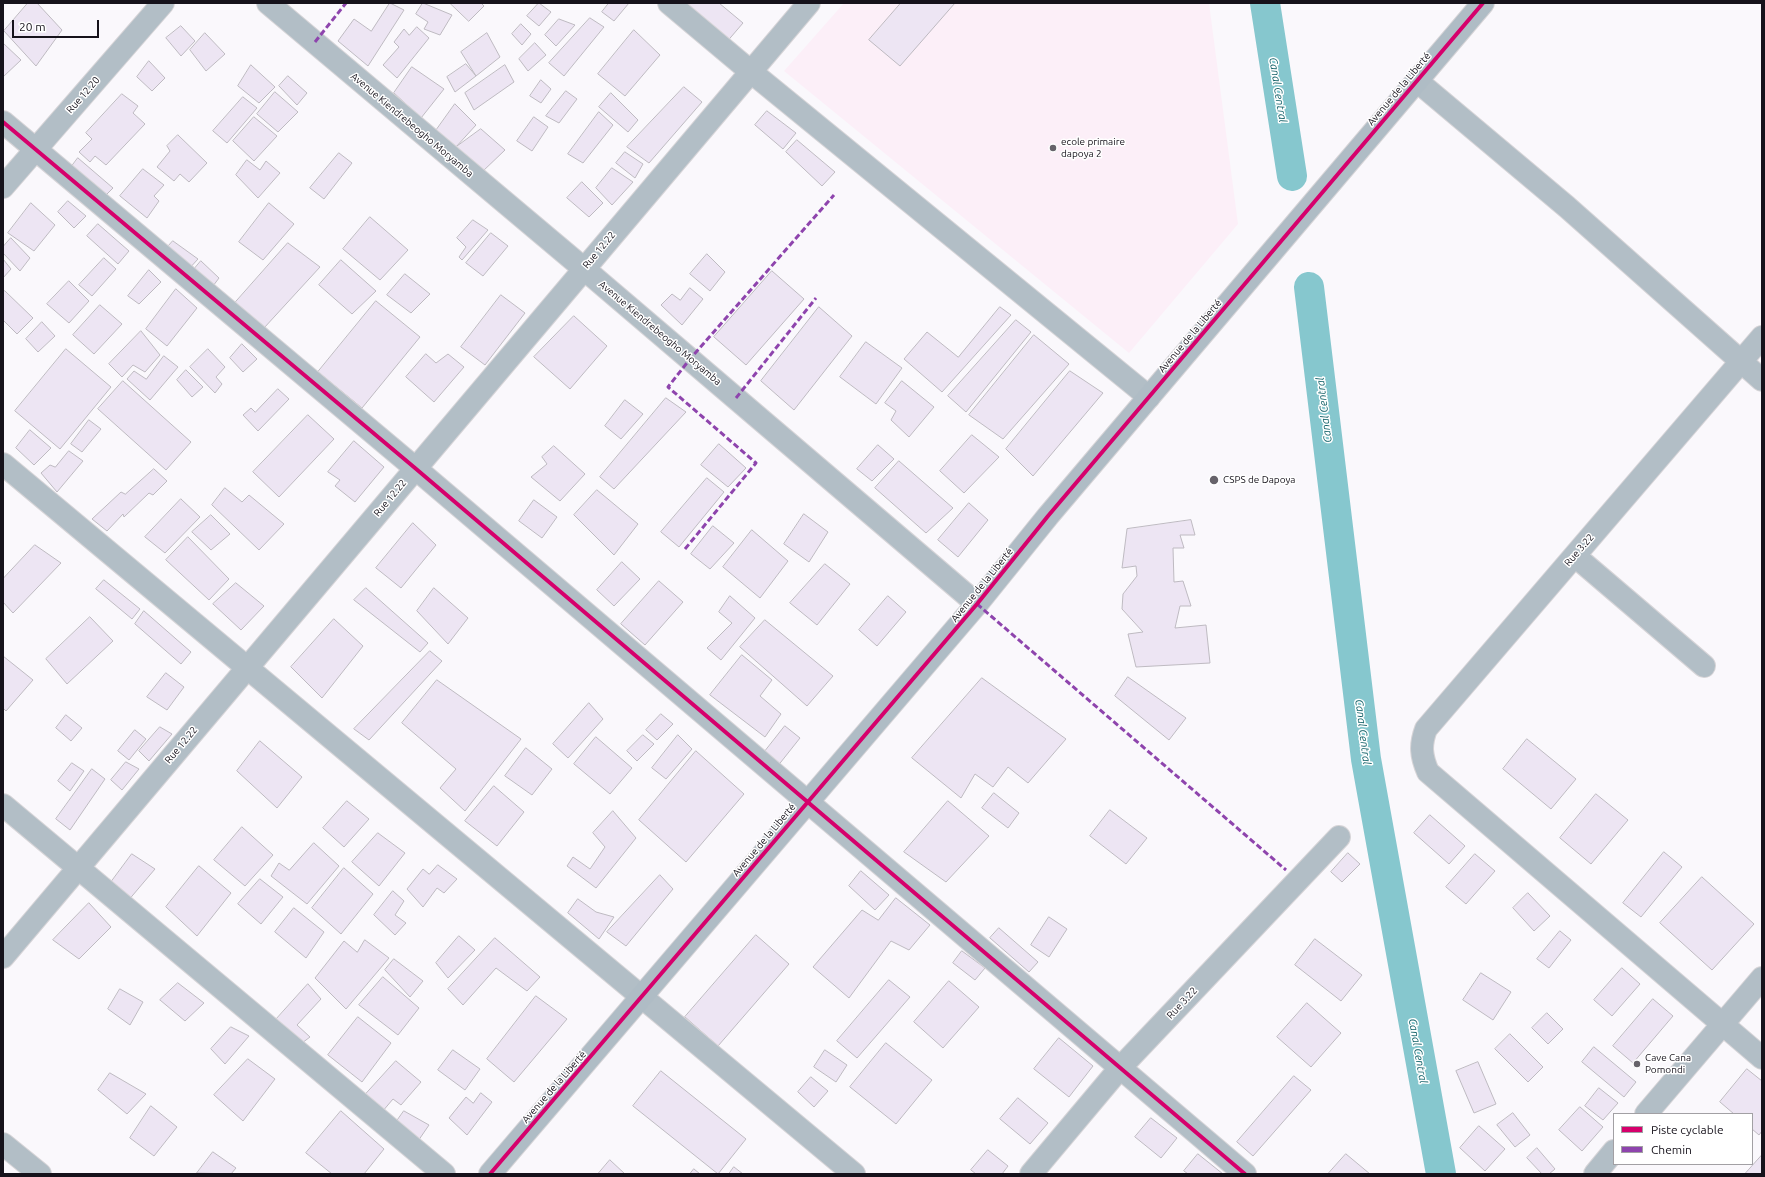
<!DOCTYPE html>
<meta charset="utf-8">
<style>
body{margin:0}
#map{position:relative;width:1765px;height:1177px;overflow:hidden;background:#faf8fc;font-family:Ubuntu,sans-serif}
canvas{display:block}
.frame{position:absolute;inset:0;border:4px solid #16121b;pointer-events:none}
.legend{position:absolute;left:1613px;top:1113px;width:140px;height:52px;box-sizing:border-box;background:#fff;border:1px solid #a2a0a4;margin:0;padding:5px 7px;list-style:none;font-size:12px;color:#16121b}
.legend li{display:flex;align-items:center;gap:8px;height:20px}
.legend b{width:20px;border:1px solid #a2a0a4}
.scale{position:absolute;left:12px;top:20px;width:87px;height:18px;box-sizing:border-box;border:2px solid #16121b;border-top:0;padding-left:5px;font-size:12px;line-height:14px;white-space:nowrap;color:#16121b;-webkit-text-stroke:3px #fff;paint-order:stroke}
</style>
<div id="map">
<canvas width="1765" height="1177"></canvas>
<div class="frame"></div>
<ul class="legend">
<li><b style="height:5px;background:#d6006c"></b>Piste cyclable</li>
<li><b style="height:5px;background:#8e44ad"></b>Chemin</li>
</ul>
<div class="scale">20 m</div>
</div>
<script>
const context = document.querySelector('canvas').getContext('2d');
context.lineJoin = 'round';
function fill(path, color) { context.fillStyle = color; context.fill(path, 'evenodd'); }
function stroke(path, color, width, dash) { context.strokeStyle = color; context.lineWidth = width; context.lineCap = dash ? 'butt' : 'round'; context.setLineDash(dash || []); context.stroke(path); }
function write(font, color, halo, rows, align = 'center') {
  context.font = font + ' Ubuntu,sans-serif'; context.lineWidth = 3; context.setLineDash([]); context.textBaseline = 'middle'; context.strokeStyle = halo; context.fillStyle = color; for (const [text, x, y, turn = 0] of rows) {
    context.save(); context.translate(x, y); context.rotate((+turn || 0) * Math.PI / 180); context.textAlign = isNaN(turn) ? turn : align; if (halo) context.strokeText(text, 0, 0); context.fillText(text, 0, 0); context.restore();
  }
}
fill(new Path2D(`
 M844,3H1209L1238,224L1129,353L784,71Z`), '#fceff8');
stroke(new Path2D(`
 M1265,3L1292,176
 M1309,287L1366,759L1441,1174`), '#86c7ce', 30);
const building = new Path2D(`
 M28,3H37L62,30L36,66L4,31Z
 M390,3L404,10L368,66L338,41L354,19L371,31Z
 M423,3L452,15L440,35L424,29L428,22L416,14Z
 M450,3H481L484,6L469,21Z
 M539,3L551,12L539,26L527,16Z
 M609,3H629L614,21L602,12Z
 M678,3H719L743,23L725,44Z
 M901,3H955L900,66L869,40Z
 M590,18L604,27L564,76L549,63Z
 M559,19L575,25L556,46L545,35Z
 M521,24L531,34L522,45L512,34Z
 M181,26L195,41L181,56L166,38Z
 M417,27L429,38L397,78L383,65L399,47L394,42L404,29L409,35Z
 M634,30L660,55L625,96L598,74Z
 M205,33L225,54L206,71L190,50Z
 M487,33L500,57L476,76L461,52Z
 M3,43L21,60L3,77Z
 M535,43L546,55L528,71L519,59Z
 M149,61L165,78L152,91L137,77Z
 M466,64L476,76L455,92L447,77Z
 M251,65L275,87L259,103L238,86Z
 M505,65L514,82L474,110L465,93Z
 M412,67L444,89L421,118L394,93Z
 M288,76L307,93L297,105L279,86Z
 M541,80L551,89L541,103L530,96Z
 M684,87L702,102L649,163L627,147Z
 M566,91L577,99L559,123L546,116Z
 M275,92L298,112L278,132L257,114Z
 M611,93L638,120L628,132L599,107Z
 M122,94L138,106L133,113L145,124L106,165L95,156L90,162L79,152L92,139L86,133Z
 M243,97L257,108L227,143L213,131Z
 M455,104L476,125L455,148L435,132Z
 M767,111L796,133L783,149L755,125Z
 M599,112L613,125L583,163L568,154Z
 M254,117L277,136L254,161L233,141Z
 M534,117L548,127L532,151L517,141Z
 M481,129L505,150L482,172L455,148Z
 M178,135L207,163L189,182L180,174L174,181L157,167L170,151L167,146Z
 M797,140L835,172L822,186L786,152Z
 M625,152L643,164L635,178L616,163Z
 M339,153L352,163L324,199L310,188Z
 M78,158L113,188L102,199L69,170Z
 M247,160L260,170L266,161L280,173L258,198L236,175Z
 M612,168L633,182L612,205L596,188Z
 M143,169L164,185L154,196L159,201L147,218L120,196Z
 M582,182L603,203L589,217L567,198Z
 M68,201L86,216L74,228L58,212Z
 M31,203L55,225L34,251L8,233Z
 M269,203L294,224L263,260L239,242Z
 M370,217L408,250L380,280L343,249Z
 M473,220L488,230L462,260L459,257L466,247L457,238Z
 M98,224L129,251L118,264L87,236Z
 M491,233L508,246L483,276L466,263Z
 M11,238L30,258L20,271L3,253V247Z
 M173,241L198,259L187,271L164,251Z
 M288,243L320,267L264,328L234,304Z
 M707,254L725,272L710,291L690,274Z
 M104,258L116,269L92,296L79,285Z
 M3,259L11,269L3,278Z
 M341,260L376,291L352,314L319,285Z
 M201,261L219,278L210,290L191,273Z
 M149,270L161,282L139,304L128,296Z
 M772,271L804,299L746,365L714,337Z
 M405,274L430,294L411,313L387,295Z
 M69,281L89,301L69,323L47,304Z
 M690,288L703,299L682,325L661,305L672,294L680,300Z
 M176,289L197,308L167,346L146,329Z
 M5,291L33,318L17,334L3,320V292Z
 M501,295L525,313L485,365L461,347Z
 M376,301L420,337L362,408L318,372Z
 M100,305L122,324L94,354L73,335Z
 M819,307L852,336L794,410L761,381Z
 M1000,307L1011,315L942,392L904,359L927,332L958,357Z
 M574,316L607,346L570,389L534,357Z
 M1016,320L1031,332L966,412L948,396Z
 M42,322L55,336L38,352L26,339Z
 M141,331L160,355L145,372L133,365L122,377L109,364Z
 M1034,335L1069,364L1003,439L969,415Z
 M866,342L902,368L876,404L840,377Z
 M242,344L257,359L243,372L230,358Z
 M66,349L111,387L60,449L15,411Z
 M208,349L225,367L216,377L222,384L215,393L190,367Z
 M426,354L436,363L448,354L464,367L434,402L406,377Z
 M164,356L178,367L150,400L127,379L134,371L146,379Z
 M186,370L203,387L192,397L177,380Z
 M1070,371L1103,393L1033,476L1006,449Z
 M123,381L191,442L166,470L98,409Z
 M902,381L934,407L909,437L891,420L896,411L885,403Z
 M278,389L289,399L258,431L243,415L251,408L255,412Z
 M666,398L686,412L614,489L600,477Z
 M625,400L643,414L621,439L605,426Z
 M308,415L334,439L279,497L253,472Z
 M89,420L101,429L82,452L71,444Z
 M30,430L51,448L34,465L16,448Z
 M972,435L999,457L964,493L940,471Z
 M354,441L384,467L355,502L335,486L340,480L328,472Z
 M719,444L746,468L728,487L701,465Z
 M878,445L894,459L872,481L857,469Z
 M554,446L585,474L560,501L531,477L547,464L542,457Z
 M69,451L83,461L57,492L41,473L50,465L55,467Z
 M899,461L953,508L926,533L875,488Z
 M154,469L167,481L153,495L149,493L124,517L123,514L107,531L92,519L121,492L125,494Z
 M707,478L724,492L679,547L661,532Z
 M225,488L242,502L249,495L284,524L259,550L212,505Z
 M597,490L638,524L614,555L574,515Z
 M181,499L200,517L165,553L145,537Z
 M534,500L557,517L542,538L519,521Z
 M969,503L988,520L958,557L938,540Z
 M804,514L828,532L809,562L784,544Z
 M211,515L230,534L211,550L192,532Z
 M1191,520L1195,535H1180L1184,548H1173L1174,582L1183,581L1191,606H1180L1175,628L1206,625L1210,663L1136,667L1128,634L1143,632L1122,609L1123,594L1137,576L1136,566L1122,568L1127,529Z
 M413,523L436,545L401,588L376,568Z
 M713,526L734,543L710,569L691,554Z
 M752,530L788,561L760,598L723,567Z
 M188,537L229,579L209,600L166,560Z
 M35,545L61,563L13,613L3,602V579Z
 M622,562L640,579L614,606L597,590Z
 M825,564L850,584L817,625L790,603Z
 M104,580L140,609L132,619L96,589Z
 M659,581L683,602L645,645L621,624Z
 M236,583L264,606L241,630L213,604Z
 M366,588L428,643L420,652L354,600Z
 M434,588L468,618L448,644L417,611Z
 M730,596L755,618L721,660L707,648L732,623L719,612Z
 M888,596L906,612L877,646L859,630Z
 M144,611L191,652L181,664L135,624Z
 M90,617L113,641L67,684L46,659Z
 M334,619L363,646L322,698L291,667Z
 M765,620L833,676L807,706L740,647Z
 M430,651L442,661L369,740L354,729Z
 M742,655L772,680L760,696L781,714L765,737L710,695Z
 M3,656L33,680L6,711L3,708Z
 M166,673L184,687L167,710L147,697Z
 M1128,677L1186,718L1169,740L1115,696Z
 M982,678L1066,739L1028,783L1008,767L993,787L975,774L961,798L912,758Z
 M437,680L521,739L465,811L440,788L456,769L402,723Z
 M589,703L603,719L568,758L553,744Z
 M661,714L673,724L657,740L646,730Z
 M66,715L82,728L71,741L56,728Z
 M785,726L800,738L773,772L759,759Z
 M160,727L172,734L149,761L139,751Z
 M135,730L146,739L129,760L118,751Z
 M643,735L654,744L637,761L627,751Z
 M678,735L692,749L666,779L652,768Z
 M596,737L632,768L610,794L574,764Z
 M1527,739L1576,779L1551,809L1503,769Z
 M260,741L302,777L277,808L237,771Z
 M526,748L552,769L532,795L505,776Z
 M696,751L744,794L686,862L639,820Z
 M126,762L139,769L122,790L111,780Z
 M72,763L84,771L70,791L58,781Z
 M92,769L105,779L70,830L56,819Z
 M494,786L524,812L497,846L465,821Z
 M994,793L1019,813L1008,828L982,808Z
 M1596,794L1628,820L1591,864L1560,838Z
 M347,801L369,819L344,847L323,828Z
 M948,801L989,836L946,882L904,852Z
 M1110,810L1147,838L1126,864L1090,836Z
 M613,811L636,838L596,888L567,866L573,857L590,869L605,847L593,833Z
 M1430,815L1465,846L1449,864L1414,833Z
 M242,827L273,855L245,886L214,860Z
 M378,833L405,853L379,886L352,862Z
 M314,843L339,866L307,904L271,876L279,863L289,870Z
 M1664,852L1682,867L1641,917L1623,903Z
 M1348,853L1360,864L1342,882L1331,872Z
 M132,854L155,869L127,902L109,885Z
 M1475,854L1495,871L1466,904L1446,887Z
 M438,865L457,879L444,893L437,888L423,907L407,889L423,869L429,874Z
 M199,866L231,893L197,936L166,907Z
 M344,868L373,894L341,934L312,908Z
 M861,871L889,895L875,910L849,886Z
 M660,875L673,889L626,946L607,932Z
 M1702,877L1754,924L1712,970L1660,923Z
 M260,879L283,897L261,924L238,904Z
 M393,891L404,901L395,915L406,923L395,935L374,915Z
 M1528,893L1550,916L1534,931L1513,908Z
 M896,898L930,925L909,950L891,941L849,998L813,967L862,910L878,920Z
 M578,899L596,912L614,917L599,939L568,913Z
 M89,903L111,927L79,959L53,940Z
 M294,908L324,932L306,958L275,932Z
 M1049,917L1067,929L1049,957L1031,945Z
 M999,928L1038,962L1029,972L990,938Z
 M1560,931L1571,940L1549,968L1537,959Z
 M756,935L789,964L718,1046L685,1017Z
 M459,936L475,950L448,978L436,963Z
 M495,938L540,977L527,991L496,968L463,1005L448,989Z
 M1315,939L1362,975L1341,1001L1295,965Z
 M365,940L389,958L346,1009L315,978L344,941L357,952Z
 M962,951L985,968L975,980L953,963Z
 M394,959L423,981L410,997L385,970Z
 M1622,968L1640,984L1612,1016L1594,1000Z
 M1481,973L1511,992L1493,1020L1463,1000Z
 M383,977L419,1008L398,1035L359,1005Z
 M889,980L910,997L857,1058L837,1041Z
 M949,981L979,1007L943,1048L914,1022Z
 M178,983L204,1003L185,1021L160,1000Z
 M308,984L321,999L297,1025L310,1037L298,1046L272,1024Z
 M120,989L143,1002L130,1025L108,1009Z
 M536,996L567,1019L514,1082L487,1059Z
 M1653,999L1673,1016L1633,1063L1613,1046Z
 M1307,1003L1341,1033L1311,1067L1277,1037Z
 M1547,1013L1563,1029L1548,1044L1532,1028Z
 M358,1017L391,1043L362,1082L328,1055Z
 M231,1027L249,1036L225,1064L211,1049Z
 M1510,1034L1543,1067L1528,1082L1495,1049Z
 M1059,1038L1093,1066L1069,1097L1034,1069Z
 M886,1043L932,1080L896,1124L850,1087Z
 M1594,1047L1636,1082L1624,1097L1582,1062Z
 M453,1050L480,1069L465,1090L438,1070Z
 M825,1050L847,1065L836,1082L814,1067Z
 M248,1059L275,1079L243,1121L214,1095Z
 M396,1061L421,1082L401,1105L393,1099L382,1112L365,1095Z
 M1478,1062L1496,1104L1474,1113L1456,1071Z
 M1747,1069L1762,1081V1131L1759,1135L1752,1129V1114H1734L1720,1102Z
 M661,1071L746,1139L718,1174L633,1106Z
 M110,1073L146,1094L127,1114L98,1090Z
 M1294,1076L1311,1090L1253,1156L1237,1142Z
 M811,1077L828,1091L814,1107L798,1092Z
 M1599,1088L1618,1103L1603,1120L1585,1106Z
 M481,1093L492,1102L467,1135L449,1118L466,1097L473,1103Z
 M1018,1098L1048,1123L1030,1144L1000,1119Z
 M151,1106L177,1127L154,1156L130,1138Z
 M1580,1107L1603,1127L1582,1151L1559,1130Z
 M341,1111L384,1149L364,1174H332L306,1153Z
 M404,1111L429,1125L416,1144L392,1128Z
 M1513,1113L1530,1135L1515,1147L1497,1125Z
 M1151,1118L1177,1138L1161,1158L1135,1137Z
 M1479,1126L1505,1149L1485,1171L1460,1148Z
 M1537,1148L1555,1169L1549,1174H1542L1527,1158Z
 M988,1150L1008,1166L1002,1174H976L971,1170Z
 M213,1152L236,1168L231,1174L197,1173Z
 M1198,1154L1223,1174H1188L1184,1171Z
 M1346,1154L1370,1174H1328Z
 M1762,1155V1174H1745Z
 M610,1160L625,1174H598Z
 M734,1167L743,1174H729Z
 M694,1169L700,1174H690Z`);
fill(building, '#ede5f3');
stroke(building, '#bebac1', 1);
const street = new Path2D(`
 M268,3L583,268L977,604
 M669,3L750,71L1149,397
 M1417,81L1567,207L1762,380
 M3,122L415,468L1245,1174
 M3,187L163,3
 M1762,337L1426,729C1420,745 1421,756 1428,772L1762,1058
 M3,464L854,1174
 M1575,556L1704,666
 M3,805L444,1174
 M3,957L809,3
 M1646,1114L1762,978
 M3,1144L40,1174
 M1031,1174L1120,1068L1339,837
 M1595,1174L1614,1151`);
const secondary = new Path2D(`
 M490,1174L977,604L1048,516L1483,3`);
stroke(street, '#d6d4d7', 24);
stroke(secondary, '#d6d4d7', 24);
stroke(street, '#b2bec6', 22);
stroke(secondary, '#afbcc5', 22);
stroke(new Path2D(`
 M315,42L346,3
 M736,398L816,298
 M685,549L756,463L668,387L690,359L834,195
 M977,604L1286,870`), '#8e44ad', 3, [6, 3]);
stroke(new Path2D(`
 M3,122L415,468L1245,1174
 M490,1174L977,604L1048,516L1483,3`), '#d6006c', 4);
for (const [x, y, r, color] of [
 [1053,148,4,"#66626a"],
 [1214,480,5,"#66626a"],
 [1637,1064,4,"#66626a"]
]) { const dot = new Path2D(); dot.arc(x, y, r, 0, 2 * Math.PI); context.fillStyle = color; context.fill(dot); stroke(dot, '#fff', 1.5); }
write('10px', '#16121b', '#fff', [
 ["Avenue de la Liberté",1399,89,-50],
 ["Rue 12.20",83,95,-49],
 ["Avenue Kiendrebeogho Moryamba",412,125,40],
 ["Rue 12.22",599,250,-50],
 ["Avenue Kiendrebeogho Moryamba",660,333,40],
 ["Avenue de la Liberté",1190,336,-50],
 ["Rue 12.22",390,498,-50],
 ["Rue 3.22",1579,550,-49],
 ["Avenue de la Liberté",982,585,-51],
 ["Rue 12.22",181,745,-50],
 ["Avenue de la Liberté",764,840,-50],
 ["Rue 3.22",1182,1003,-47],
 ["Avenue de la Liberté",554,1087,-49]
]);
write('10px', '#16121b', '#fff', [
 ["ecole primaire",1061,142],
 ["dapoya 2",1061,154],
 ["CSPS de Dapoya",1223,480],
 ["Cave Cana",1645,1058],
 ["Pomondi",1645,1070]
], 'left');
write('italic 11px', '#126168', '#fff', [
 ["Canal Central",1278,90,81],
 ["Canal Central",1324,410,-97],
 ["Canal Central",1363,732,83],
 ["Canal Central",1418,1051,80]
]);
</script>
